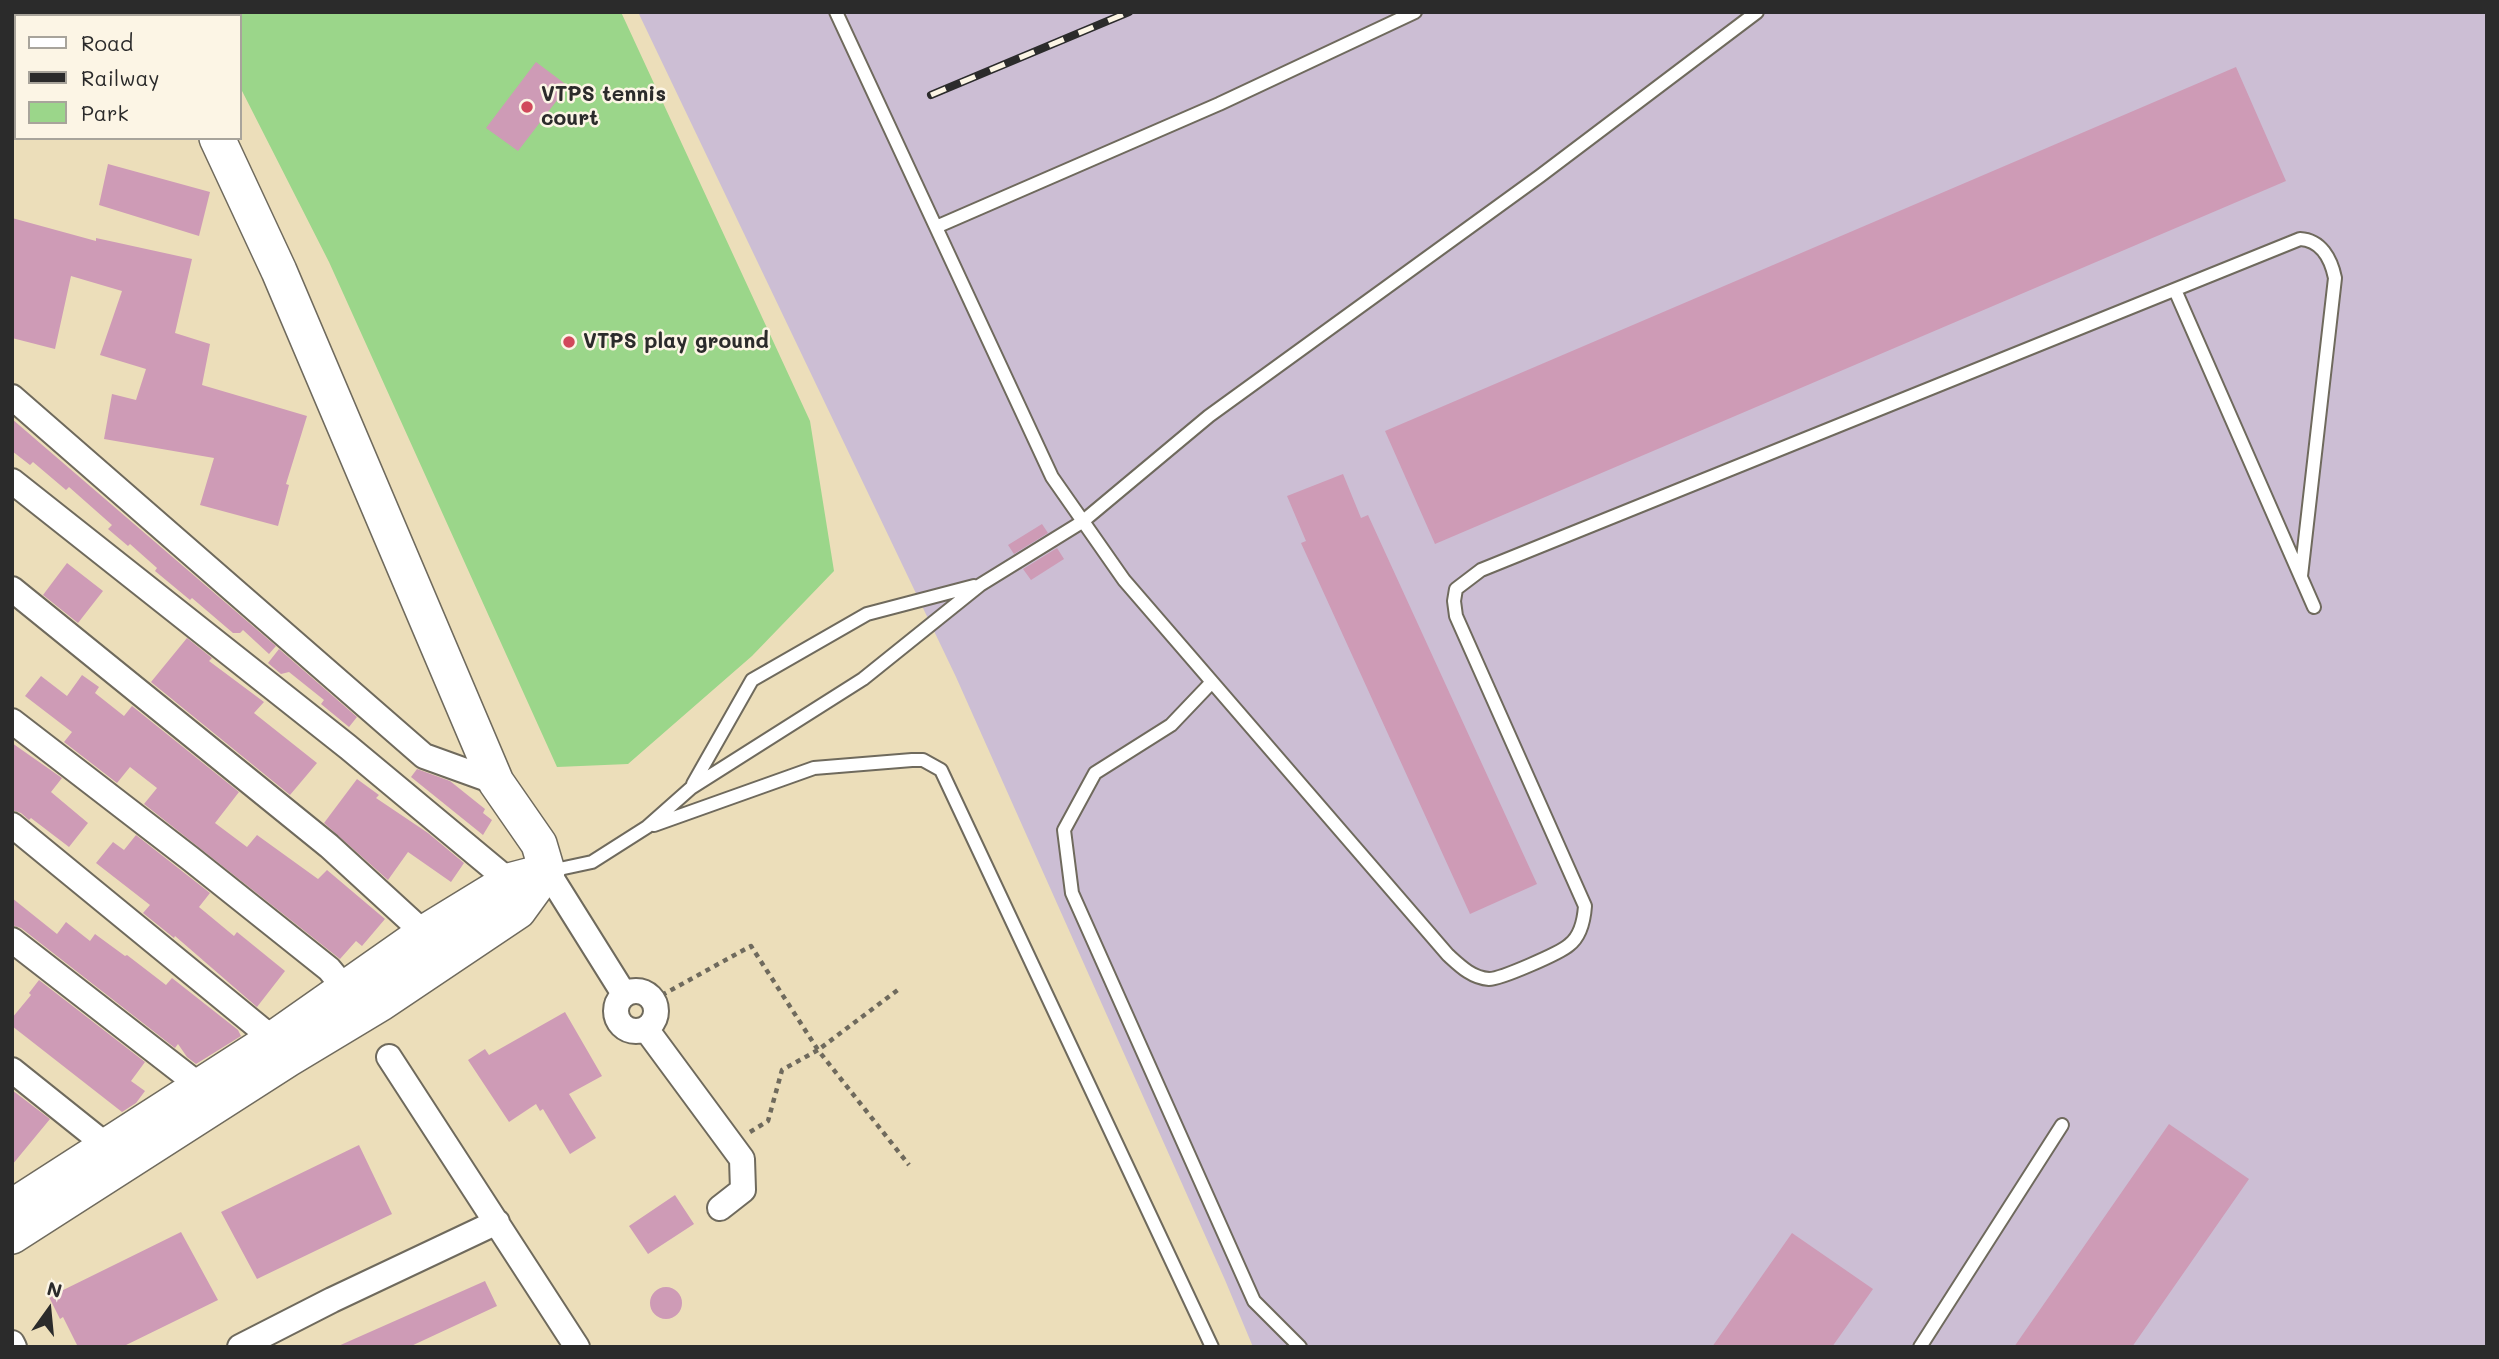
<!DOCTYPE html>
<style>
body{margin:0}
#map{position:relative;width:2499px;height:1359px;overflow:hidden;background:#ecdeba;font-family:Mali,sans-serif}
canvas{display:block}
.frame{position:absolute;inset:0;border:14px solid #2b2b2b;pointer-events:none}
.legend{position:absolute;left:14px;top:14px;width:228px;height:126px;box-sizing:border-box;background:#fcf5e5;border:2px solid #a8a49b;margin:0;padding:9px 12px;list-style:none;font-size:21px;color:#2b2b2b}
.legend li{display:flex;align-items:center;gap:14px;height:35px}
.legend b{width:35px;border:2px solid #a8a49b}
.north{position:absolute;left:14px;top:1275px;width:70px;height:70px;-webkit-text-stroke:5px #fcf5e5;paint-order:stroke;rotate:15deg;font-size:19px;font-weight:700;line-height:28px;text-align:center;color:#2b2b2b}
.north::after{content:'';display:block;margin:auto;width:24px;height:32px;background:#2b2b2b;clip-path:polygon(50% 0,100% 100%,50% 72%,0 100%)}
</style>
<div id="map">
<canvas width="2499" height="1359"></canvas>
<div class="frame"></div>
<ul class="legend">
<li><b style="height:9px;background:#fff"></b>Road</li>
<li><b style="height:9px;background:#2b2b2b"></b>Railway</li>
<li><b style="height:19px;background:#9bd68a"></b>Park</li>
</ul>
<div class="north">N</div>
</div>
<script>
const context = document.querySelector('canvas').getContext('2d');
context.lineJoin = 'round';
function fill(path, color) { context.fillStyle = color; context.fill(path, 'evenodd'); }
function stroke(path, color, width, dash) { context.strokeStyle = color; context.lineWidth = width; context.lineCap = dash ? 'butt' : 'round'; context.setLineDash(dash || []); context.stroke(path); }
function write(font, color, halo, rows, align = 'center') {
  context.font = font + ' Mali,sans-serif'; context.lineWidth = 5; context.setLineDash([]); context.textBaseline = 'middle'; context.strokeStyle = halo; context.fillStyle = color; for (const [text, x, y, turn = 0] of rows) {
    context.save(); context.translate(x, y); context.rotate((+turn || 0) * Math.PI / 180); context.textAlign = isNaN(turn) ? turn : align; if (halo) context.strokeText(text, 0, 0); context.fillText(text, 0, 0); context.restore();
  }
}
fill(new Path2D(`
 M638,12H2487V1347H1253L1225,1280L956,677Z`), '#ccbed4');
fill(new Path2D(`
 M201,12H621L810,421L834,571L752,656L628,764L557,767L329,262L240,87V16H203Z`), '#9bd68a');
fill(new Path2D(`
 M536,62L568,86L518,151L486,128Z
 M2236,67L2286,181L1435,544L1385,431Z
 M108,164L210,192L199,236L99,205Z
 M12,218L96,241V238L192,259L175,333L210,344L202,385L307,416L286,484L289,485L278,526L200,505L214,458L104,439L112,394L136,400L146,369L100,355L122,291L71,276L55,349L12,338Z
 M12,419L276,646L269,654L243,630L240,633H233L192,598L190,600L155,571L157,568L130,544L128,546L108,529L112,525L69,487L66,490L33,462L30,465L12,451Z
 M1343,474L1361,518L1368,515L1537,884L1470,914L1301,543L1306,541L1287,496Z
 M1042,524L1048,533L1014,554L1008,545Z
 M1057,548L1064,559L1031,580L1023,569Z
 M67,563L103,591L78,623L43,595Z
 M187,638L212,658L209,661L264,702L254,713L317,763L290,795L151,682Z
 M279,649L357,717L349,727L321,704L324,700L289,672L281,674L268,663Z
 M82,675L99,687L95,693L124,716L132,706L239,792L215,823L247,847L257,835L318,879L327,870L385,919L362,946L356,941L340,959L144,804L157,788L130,767L117,783L64,742L72,732L25,696L41,676L67,696Z
 M12,743L62,778L51,792L88,823L69,847L31,818L29,820L21,813L12,810Z
 M417,769L450,781L485,809L483,813L492,820L483,835L411,777Z
 M357,779L379,795L376,798L428,833L464,863L451,882L408,852L388,880L324,823Z
 M136,835L210,893L199,907L234,936L237,932L285,971L257,1007L175,936L174,938L143,913L150,905L96,863L113,842L124,850Z
 M12,898L57,934L66,922L90,941L95,934L125,956L127,955L166,985L172,978L238,1030L241,1036L196,1064L187,1057L178,1044L175,1048L21,928L12,925Z
 M39,980L145,1062L131,1081L145,1091L136,1103L122,1112L12,1026V1018L31,995L29,993Z
 M565,1012L602,1076L569,1094L596,1138L570,1154L543,1109L540,1111L536,1104L509,1122L468,1060L485,1049L489,1055Z
 M12,1090L50,1119L12,1165Z
 M2169,1124L2249,1179L2132,1347H2014Z
 M359,1145L392,1214L257,1279L221,1212Z
 M675,1195L694,1224L648,1254L629,1226Z
 M181,1232L218,1300L122,1347H78L63,1317L60,1319L49,1297Z
 M1792,1233L1873,1289L1832,1347H1712Z
 M485,1281L497,1306L409,1347H336Z
 M650 1303a16 16 0 1 1 32 0a16 16 0 1 1-32 0Z`), '#ce9bb6');
const lane = new Path2D(`
 M836,12L1052,477L1124,580L1448,955C1460,966 1472,978 1489,979C1501,979 1560,953 1569,945C1581,936 1584,920 1585,906L1456,616L1454,601L1456,589L1481,570L2300,239C2321,240 2331,259 2335,278L2301,576
 M936,227L1219,104L1415,12
 M2175,290L2314,607
 M1212,682L1171,725L1095,773L1064,830L1072,893L1254,1301L1300,1347
 M693,784L752,680L867,614L974,586
 M654,825L814,768L912,760H923L941,770L1212,1347
 M550,871L592,862L647,827L691,788L863,679L980,585L1082,522L1209,416L1540,176L1757,12
 M1920,1347L2062,1125`);
const street = new Path2D(`
 M12,397L424,756L496,782
 M12,481L348,747L509,881L513,893
 M12,589L329,846L424,933
 M12,721L191,859L329,969L344,987
 M12,825L273,1039L282,1051
 M547,871L624,994
 M12,940L200,1086
 M616 1011a20 20 0 1 1 40 0a20 20 0 1 1-40 0Z
 M646,1029L742,1159L743,1190L720,1208
 M389,1057L577,1347
 M12,1070L107,1146
 M12,1343L14,1347
 M240,1347L332,1300L497,1222`);
const secondary = new Path2D(`
 M157,12L159,16
 M217,138L279,271L496,782L539,844L547,871
 M12,1207L273,1039L424,933L509,881L547,871
 M12,1236L288,1059L381,1003L518,911L547,871`);
stroke(lane, '#6f6a5d', 16);
stroke(street, '#6f6a5d', 28);
stroke(secondary, '#6f6a5d', 38);
stroke(new Path2D(`
 M653,1000L751,946L818,1050L899,989
 M750,1132L768,1121L782,1070L818,1050L909,1165`), '#6f6a5d', 4.5, [5, 5]);
stroke(lane, '#fff', 12);
stroke(street, '#fff', 24);
stroke(secondary, '#fff', 35);
const rail = new Path2D(`
 M931,95L1129,12`);
stroke(rail, '#2b2b2b', 8);
stroke(rail, '#fcf5e5', 5, [16]);
for (const [x, y, r, color] of [
 [527,107,7,"#d1495b"],
 [569,342,7,"#d1495b"]
]) { const dot = new Path2D(); dot.arc(x, y, r, 0, 2 * Math.PI); context.fillStyle = color; context.fill(dot); stroke(dot, '#fcf5e5', 2.5); }
write('bold 21px', '#2b2b2b', '#fcf5e5', [
 ["VTPS tennis",541,95],
 ["court",541,119],
 ["VTPS play ground",583,342]
], 'left');
</script>
